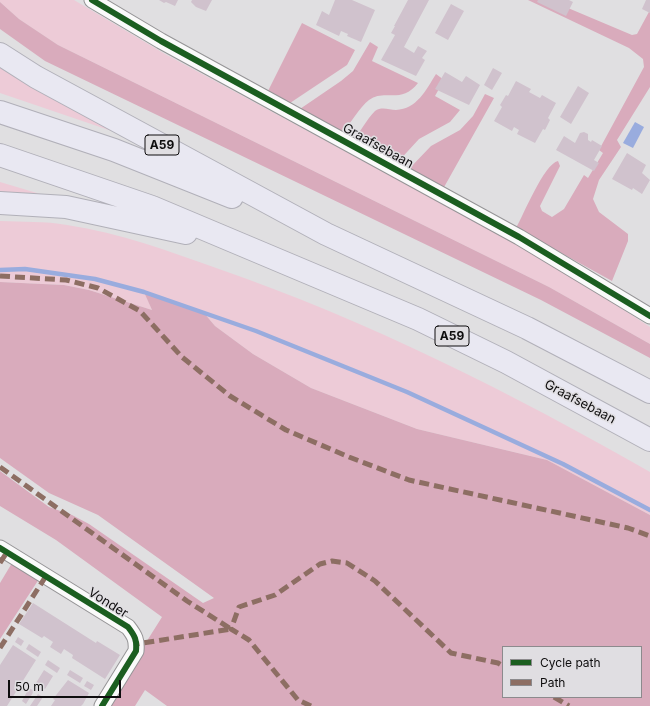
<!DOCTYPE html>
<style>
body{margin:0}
#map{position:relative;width:650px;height:706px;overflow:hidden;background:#e0dfe1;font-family:Inter,sans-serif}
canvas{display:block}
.legend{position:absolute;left:502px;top:646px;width:140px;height:52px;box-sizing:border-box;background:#e0dee2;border:1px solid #8c8a8d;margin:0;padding:5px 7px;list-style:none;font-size:12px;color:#0e0d0e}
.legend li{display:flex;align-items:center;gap:8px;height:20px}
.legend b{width:20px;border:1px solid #8c8a8d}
.scale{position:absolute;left:8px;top:680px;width:113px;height:18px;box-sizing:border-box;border:2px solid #0e0d0e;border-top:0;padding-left:5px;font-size:12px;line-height:14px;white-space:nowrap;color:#0e0d0e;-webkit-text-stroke:3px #e0dee2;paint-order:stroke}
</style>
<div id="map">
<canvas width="650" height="706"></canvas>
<ul class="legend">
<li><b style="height:5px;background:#1b5e20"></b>Cycle path</li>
<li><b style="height:5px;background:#8d6e63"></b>Path</li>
</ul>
<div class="scale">50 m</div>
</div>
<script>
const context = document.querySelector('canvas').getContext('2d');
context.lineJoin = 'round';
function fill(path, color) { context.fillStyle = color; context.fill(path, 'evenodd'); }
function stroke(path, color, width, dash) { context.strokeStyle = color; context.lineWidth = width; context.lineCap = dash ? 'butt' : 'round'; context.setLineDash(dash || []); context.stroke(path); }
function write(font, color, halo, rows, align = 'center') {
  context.font = font + ' Inter,sans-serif'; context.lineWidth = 3; context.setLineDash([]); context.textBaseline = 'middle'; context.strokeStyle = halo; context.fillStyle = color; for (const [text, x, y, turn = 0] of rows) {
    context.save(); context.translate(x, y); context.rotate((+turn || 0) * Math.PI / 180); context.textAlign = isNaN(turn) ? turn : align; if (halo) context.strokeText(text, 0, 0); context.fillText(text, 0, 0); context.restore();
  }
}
fill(new Path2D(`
 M0,0H74L165,54L489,229L564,271L650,327V344L549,287L58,45L19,19L0,2Z
 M0,60L150,144L0,93Z
 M0,182L57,199L0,195Z
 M0,221C22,222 45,221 67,225C121,233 168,251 219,269C369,321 512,393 650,472V515L547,460L417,429L311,388L253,354L215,326L204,313L145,293L152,310L89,290L64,285L0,282Z`), '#edcbd7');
fill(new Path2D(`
 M528,0H549L632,35L637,34L650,10V87L617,140L621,147L599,180L593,199L599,212L628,234V241L612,281L516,228C524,214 544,164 558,161L560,166L540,206L542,211L552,217L564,209L584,175L588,178L603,153L599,150L644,67L643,59L629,48Z
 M0,2L19,19L58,45L549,287L650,344V358L541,300L45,61L0,29Z
 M302,23L355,50L347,65L287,105L266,95Z
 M370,42L378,47L372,61L418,83C401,105 385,88 369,100C360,107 349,125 341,135L297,111L341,81L353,71Z
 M436,74L444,80L435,96L460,110L450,122L419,139L396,164L353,141C360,132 367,119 375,111C382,106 389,110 396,110C417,109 426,90 436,74Z
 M485,94L494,98L443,189L408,170L431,146L460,130L473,116Z
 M0,282L64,285L89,290L152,310L144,292L204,313L215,326L253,354L311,388L417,429L547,460L650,515V706H167L145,690L135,706H106L162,617L56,540L0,506V471L49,507L72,515L89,524L203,603L214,598L98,515L49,493L0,458ZM503,647H641V697H503Z
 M12,563L39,579L0,639V583Z`), '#d9abbc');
fill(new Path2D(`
 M635,122L644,127L633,148L623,143Z`), '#99acde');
stroke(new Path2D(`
 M0,270L25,269L95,279L144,292L256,331L407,392L563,464L650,510`), '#99acde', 4.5);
fill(new Path2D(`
 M159,0H178L175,6L166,2L164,3Z
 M192,0H212L206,11L196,7L191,2Z
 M335,0H352L375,10L361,42L347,36L348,34L341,31L339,36L316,25L322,11L329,15Z
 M408,0H429L404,47L414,53L418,46L427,51L422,58L425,60L416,76L381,60L395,35L391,33L395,26H394Z
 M538,0H569L573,2L566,16L537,2Z
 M646,0H650V13L642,9Z
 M451,4L464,11L448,40L435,33Z
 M493,68L502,73L492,90L484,85Z
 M445,72L462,82L466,76L480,85L469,105L435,89Z
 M516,81L531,89L529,92L540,98L542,95L556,103L548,118L550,120L545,130L543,129L535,143L517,134L519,130L514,127L512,131L494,121L502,107L500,105L506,95L508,96Z
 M578,86L589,93L571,124L560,117Z
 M584,132L588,134V140L591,142L592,140L602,146L594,160L599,163L594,171L556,150L564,136L575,143L580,133Z
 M627,153L646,165L642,173L650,180L642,194L633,188L632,190L612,179Z
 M33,603L96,643L97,641L120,655L105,679L72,658L73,655L64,649L61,654L50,647L53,642L44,636L42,638L19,624Z
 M18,637L24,641L21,646L15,642Z
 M29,644L41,652L38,657L26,649Z
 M13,645L36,660L7,706H0V665Z
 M48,660L60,668L57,673L45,665Z
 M44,670L53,676L45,689L36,683Z
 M70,670L83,678L80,683L67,675Z
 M68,680L89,693L83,704L81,706H51L55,700L53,699Z
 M87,681L94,685L91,690L84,686Z
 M29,688L34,691L26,704L22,701Z
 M38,694L43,697L37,706H30Z`), '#d0c2cd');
const minor = new Path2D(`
 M92,0L161,41L519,237L650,316
 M0,548L128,627C135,636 137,640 136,651L102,706`);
const motorway = new Path2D(`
 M0,54L36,77L326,234L527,328L650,392
 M0,112L114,150L232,197
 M0,155L152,207L418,319L506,362L650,440
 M0,203L66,207L186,233`);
stroke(minor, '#959496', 17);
stroke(motorway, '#b1b0b9', 24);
stroke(minor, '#fafafa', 15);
stroke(motorway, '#e9e8f2', 22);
stroke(new Path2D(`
 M0,276L66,280L98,288L140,311L182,357L230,396L286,430L349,457L409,480L628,528L650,536
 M0,467L187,601L231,629L137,644
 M0,563L7,552
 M0,648L46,576
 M554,697L569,706
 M311,706L298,700L249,640L231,629L239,607L275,595L320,564L332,561L347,563L375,581L451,653L498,663L503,666`), '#8d6e63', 5, [10, 5]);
stroke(new Path2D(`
 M92,0L161,41L519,237L650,316
 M0,548L128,627C135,636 137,640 136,651L102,706`), '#1b5e20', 6);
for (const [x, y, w] of [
 [162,145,34],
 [452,336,34]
]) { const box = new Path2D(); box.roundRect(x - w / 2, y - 10, w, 20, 3); context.fillStyle = '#e0dee2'; context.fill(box); stroke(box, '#0e0d0e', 1); }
write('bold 12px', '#0e0d0e', null, [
 ["A59",162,145],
 ["A59",452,336]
]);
write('13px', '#0e0d0e', '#e0dee2', [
 ["Graafsebaan",378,146,29],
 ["Graafsebaan",580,402,28],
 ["Vonder",108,603,32]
]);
</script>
